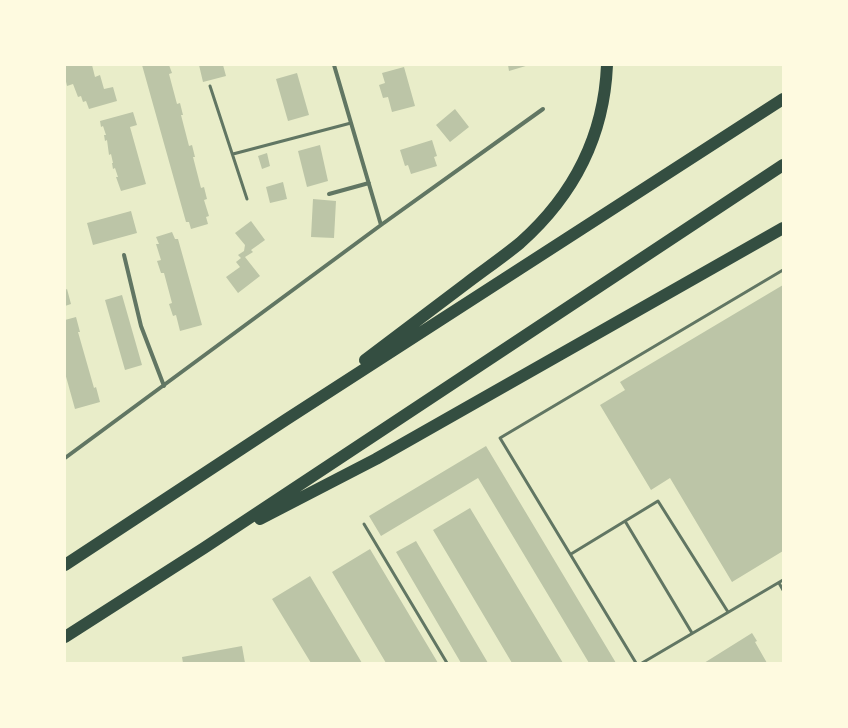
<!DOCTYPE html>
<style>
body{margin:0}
#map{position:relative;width:848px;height:728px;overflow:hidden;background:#e9edc9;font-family:Arial,sans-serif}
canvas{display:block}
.frame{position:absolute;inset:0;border:66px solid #fefae0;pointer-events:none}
</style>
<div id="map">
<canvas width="848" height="728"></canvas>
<div class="frame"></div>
</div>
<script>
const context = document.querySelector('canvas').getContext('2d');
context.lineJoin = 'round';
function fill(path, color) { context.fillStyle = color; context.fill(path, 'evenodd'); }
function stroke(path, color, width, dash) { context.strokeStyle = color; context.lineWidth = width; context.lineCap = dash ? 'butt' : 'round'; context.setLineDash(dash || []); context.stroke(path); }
fill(new Path2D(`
 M65,65H92L95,77L100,75L104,89L113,87L117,101L89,109L86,101L83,102L81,96L78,97L73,84L67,86L65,77Z
 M142,65H169L172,73L169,74L177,104L180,103L183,115H181L189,146L192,145L195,157H193L201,188L204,187L207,199L204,200L209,216L206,217L208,224L191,229L189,222H186Z
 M199,65H223L226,76L203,82Z
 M508,65H529L509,71Z
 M404,67L415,106L392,112L388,97L383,98L379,85L385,83L382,73Z
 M297,73L309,115L288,121L276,79Z
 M455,109L469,127L450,142L436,125Z
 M133,112L137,125L130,127L146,184L121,191L116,177H118L115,168L113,169L112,163H113L111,154L109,155L107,140L105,141L104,135H106L103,126L101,127L100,121Z
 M432,140L437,156L434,157L437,166L411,174L408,165L405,166L400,150Z
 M320,145L328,181L307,187L298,151Z
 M267,153L270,166L262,169L258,156Z
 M283,182L287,199L270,203L266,187Z
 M313,199L336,201L334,238L311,237Z
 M131,211L137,233L93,245L87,223Z
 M251,221L265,240L251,250L253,252L245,257L260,276L238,293L226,277L240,267L236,262L241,258L238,255L244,251L245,245L235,233Z
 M172,232L175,239H178L202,325L180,331L176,315L173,316L169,304L172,303L164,273H161L157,261L161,260L156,244H159L156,237Z
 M783,285V551L732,582L670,478L651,490L600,405L625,390L620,382Z
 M67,289L71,304L65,306V290Z
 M122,295L142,365L125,370L105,300Z
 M76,317L80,332H78L94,388L96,387L100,402L75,409L65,373V320Z
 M486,446L616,663H589L478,478L381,536L369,516Z
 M470,508L563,663H512L433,530Z
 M416,541L488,663H461L396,552Z
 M370,549L438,663H386L332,572Z
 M310,576L362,663H311L272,599Z
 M752,633L757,641L755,642L767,663H704Z
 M242,646L245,663H183L182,657Z`), '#bcc5a7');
stroke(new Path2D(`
 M210,86L247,199
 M233,154L351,123
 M625,521L692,633
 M364,524L447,663
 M571,554L658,501L728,612
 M779,583L783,590
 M636,663L500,438L783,270
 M642,663L783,580`), '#617663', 3);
stroke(new Path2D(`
 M334,65L381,225
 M329,194L369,183
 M124,255L141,326L164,386
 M65,458L381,225L543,109`), '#617663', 4);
stroke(new Path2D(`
 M365,360C399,334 433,309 467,283C484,270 503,257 520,243C574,195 604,136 607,65
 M260,519L376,459L783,228
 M65,565L287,419L783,99
 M65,637L204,548L783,165`), '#344e41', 12);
</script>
